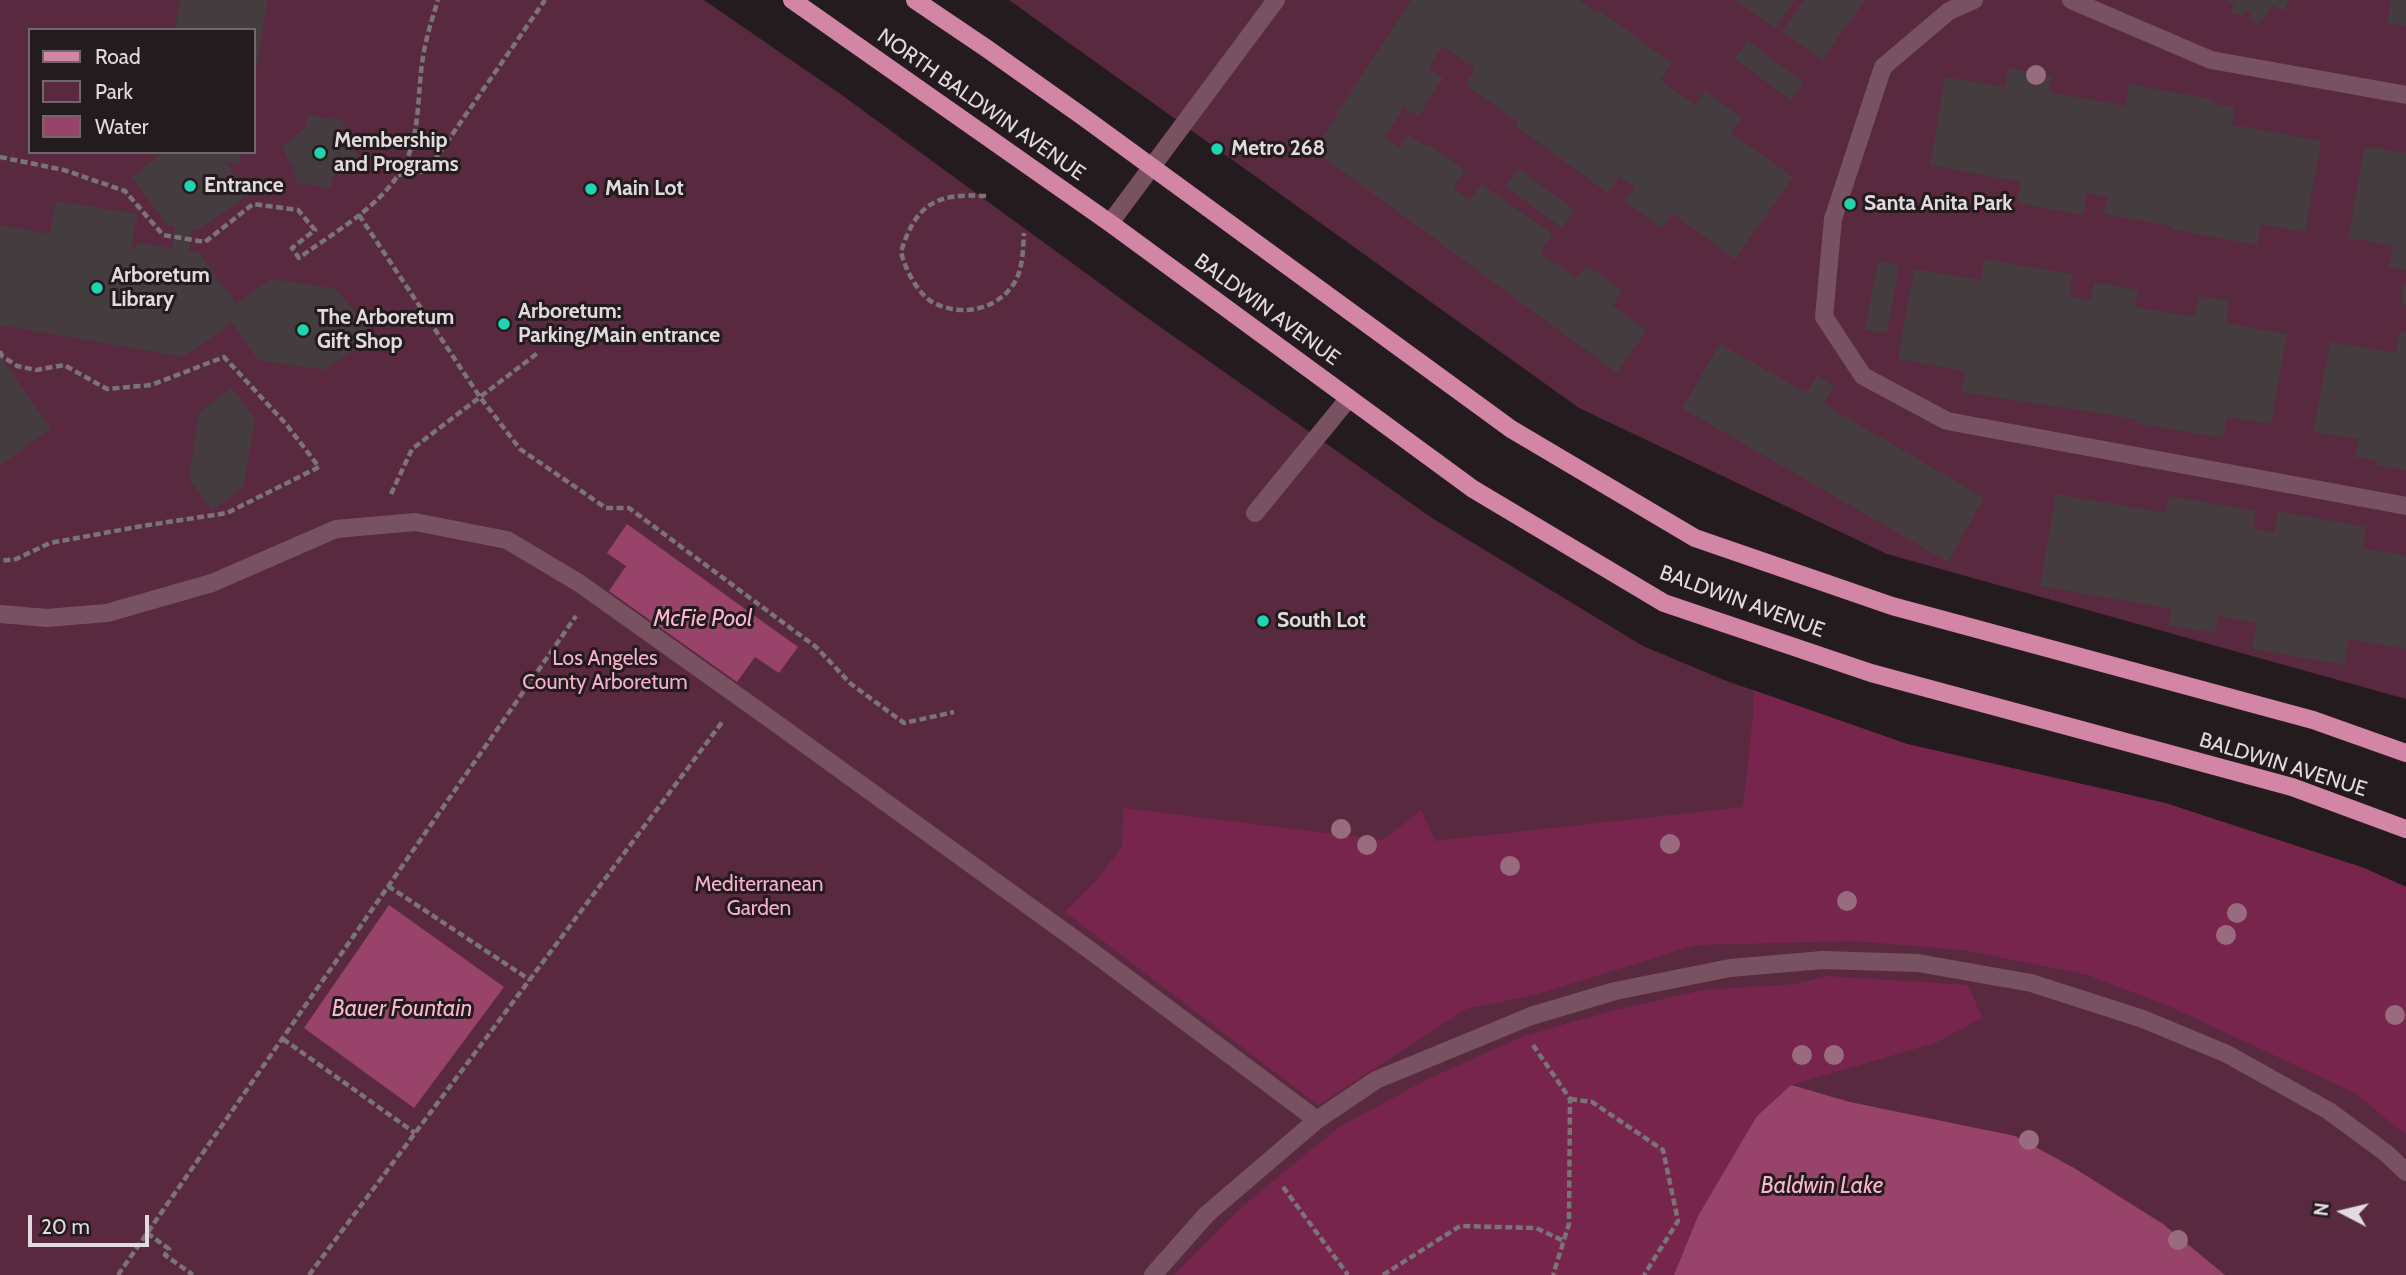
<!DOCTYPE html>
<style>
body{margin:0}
#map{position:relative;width:2406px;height:1275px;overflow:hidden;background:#231b1e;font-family:Cabin,sans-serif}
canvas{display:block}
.legend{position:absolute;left:28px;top:28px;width:228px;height:126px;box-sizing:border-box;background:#231b1e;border:2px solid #6f686a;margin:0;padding:9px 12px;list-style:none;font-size:21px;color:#e1dbdd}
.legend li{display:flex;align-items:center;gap:14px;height:35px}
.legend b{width:35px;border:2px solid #6f686a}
.north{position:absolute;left:2308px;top:1177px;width:70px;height:70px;-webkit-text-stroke:5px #231b1e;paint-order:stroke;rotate:277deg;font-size:19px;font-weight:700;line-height:28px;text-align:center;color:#e1dbdd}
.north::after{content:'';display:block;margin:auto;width:24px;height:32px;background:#e1dbdd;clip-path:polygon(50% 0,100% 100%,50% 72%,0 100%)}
.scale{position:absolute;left:28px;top:1215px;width:121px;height:32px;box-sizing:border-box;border:4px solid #e1dbdd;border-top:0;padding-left:9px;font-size:21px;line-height:24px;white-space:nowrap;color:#e1dbdd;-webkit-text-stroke:5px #231b1e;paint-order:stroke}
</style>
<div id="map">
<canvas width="2406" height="1275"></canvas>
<ul class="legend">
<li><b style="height:9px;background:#d385a5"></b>Road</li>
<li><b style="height:19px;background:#592a3f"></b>Park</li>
<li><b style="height:19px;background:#98436a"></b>Water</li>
</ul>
<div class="north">N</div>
<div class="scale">20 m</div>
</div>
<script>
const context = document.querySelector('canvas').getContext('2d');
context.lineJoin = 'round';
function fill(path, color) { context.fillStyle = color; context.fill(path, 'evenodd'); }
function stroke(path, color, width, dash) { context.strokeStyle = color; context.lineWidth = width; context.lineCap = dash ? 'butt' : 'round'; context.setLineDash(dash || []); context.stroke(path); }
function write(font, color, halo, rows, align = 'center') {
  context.font = font + ' Cabin,sans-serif'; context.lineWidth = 6; context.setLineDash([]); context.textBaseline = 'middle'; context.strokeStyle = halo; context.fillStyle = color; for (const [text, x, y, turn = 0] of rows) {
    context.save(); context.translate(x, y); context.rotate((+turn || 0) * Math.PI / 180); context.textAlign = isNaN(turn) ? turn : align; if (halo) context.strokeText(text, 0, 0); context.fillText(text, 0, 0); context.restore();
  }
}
fill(new Path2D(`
 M0,0H704L839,93L1139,312L1432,518L1643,646L1724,680L1907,744L2165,803L2364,868L2406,887V1275H0ZM30,30H254V152H30Z
 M1009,0H2406V699L1887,554L1579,408Z`), '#592a3f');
fill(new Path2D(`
 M1753,690L1907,744L2165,803L2364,868L2406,887V1135L2355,1093L2171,1007L2088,975L1963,950L1855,941L1696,945L1538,994L1466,1009L1318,1105L1065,912L1097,880L1122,847L1123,808L1383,840L1421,810L1435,841L1743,807L1753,717Z
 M1827,976L1968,985L1982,1018L1935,1043L1791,1085L1757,1116L1698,1216L1674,1275H1174L1242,1207L1339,1127L1428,1079L1524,1036L1615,1010L1704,990L1796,984Z`), '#77254d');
fill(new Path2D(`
 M627,524L798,647L779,673L755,657L737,682L609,591L626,566L607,553Z
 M389,905L504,987L414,1108L304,1028Z
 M1791,1085L1850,1102L2015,1136L2074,1168L2163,1224L2225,1275H1674L1698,1216L1757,1116Z`), '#98436a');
fill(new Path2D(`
 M180,0H268L255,74L254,30H175Z
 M1411,0H1579L1598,13L1600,11L1672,63L1660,80L1695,105L1705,91L1742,118L1731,133L1793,177L1735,259L1672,213L1662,228L1625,202L1635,188L1619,176L1608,193L1516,126L1518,122L1465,84L1475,69L1443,46L1428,69L1443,78L1419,116L1404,107L1384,138L1399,148L1408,135L1427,147L1428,144L1465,170L1453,188L1470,200L1481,184L1553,234L1540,253L1577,278L1586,265L1623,290L1612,306L1647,330L1617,373L1314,150Z
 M1736,0H1795L1775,28Z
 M1804,0H1865L1822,60L1782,31Z
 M2225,0H2289L2284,11L2272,5L2265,19L2262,18L2259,25L2248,19L2251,13L2245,11L2243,16L2231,12L2234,4Z
 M2391,0H2406V26L2387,23Z
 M1748,41L1804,83L1791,100L1735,59Z
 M2008,68L2052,76L2049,92L2125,106L2129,84L2215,100V104L2234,107L2232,125L2321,141L2305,232L2261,224L2257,245L2170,229L2171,226L2104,214L2108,197L2087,193L2083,215L2017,203L2021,182L1930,165L1945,77L2005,87Z
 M308,115L344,121L342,131L359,158L333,177L331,188L295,183L296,173L282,147L306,127Z
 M2365,146L2406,153V270L2389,267L2393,246L2348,238Z
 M163,152H241L239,164L226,162L248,195L198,230L192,229L189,251L198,252L236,304L272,279L336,289L375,337L324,370L258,360L232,322L184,357L0,325V225L50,234L56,201L138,214L131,248L135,249L136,243L172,248L175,226L167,225L132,177Z
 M1519,169L1575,210L1562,228L1505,186Z
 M1984,259L2073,274L2069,296L2090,300L2094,282L2138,290L2135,307L2195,317L2198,296L2229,301L2226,323L2287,334L2271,424L2227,417L2223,438L2135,423L2136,419L1961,392L1965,371L1898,359L1914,269L1981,280Z
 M1878,261L1899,265L1887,333L1865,330Z
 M2403,284H2406V305L2400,304Z
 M2399,332L2406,333V470L2376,465L2378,461L2355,457L2359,439L2313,432L2330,342L2396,353Z
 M1720,344L1807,393L1817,375L1834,386L1824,404L1984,498L1948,562L1682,408Z
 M0,356L51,429L0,465Z
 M232,388L255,420L243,488L212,510L189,478L199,412Z
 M2056,494L2166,513L2169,496L2256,511L2253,529L2274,533L2278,511L2366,527L2363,548L2406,556V649L2349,639L2344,665L2252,649L2256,623L2218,616L2215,633L2168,625L2172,609L2040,586Z`), '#453c40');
stroke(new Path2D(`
 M0,157L64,170L125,191L163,235L205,242L253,204L298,210L315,230L292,248L299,258C334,232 381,207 403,167C421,135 417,92 423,57C426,38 432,19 438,0
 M398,175L427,171L545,0
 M986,196C937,193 916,203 901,252C905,269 919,297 936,304C964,317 1000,309 1016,280C1023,266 1023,249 1024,233
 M359,215L480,397L520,449L606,508H629L816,647L851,684L904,723L954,712
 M0,351L2,356L17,366L36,370L64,365L107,389L151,385L224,357L286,424L319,467L227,513L142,526L50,543L16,559L0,561
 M391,494L412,449L539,352
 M388,886L530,980
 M283,1039L415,1133
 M1533,1045L1570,1099L1569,1224L1553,1275
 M1570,1099L1592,1102L1663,1150L1678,1221L1644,1275
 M1283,1187L1348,1275
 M147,1233L169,1249L165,1255L193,1275
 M118,1275L576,616
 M309,1275L723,721
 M1383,1275L1460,1226L1536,1228L1564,1241`), '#7b7477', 4.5, [7, 3.5]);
stroke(new Path2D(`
 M1974,0L1949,11L1883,67L1833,219L1824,317L1863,376L1947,421L2406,506
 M2071,0L2211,60L2406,95
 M1110,223L1276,0
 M1255,513L1349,398
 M0,614L47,618L107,613L212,583L336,529L415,522L507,540L579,583L773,721L1087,948L1317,1120
 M1153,1275L1207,1214L1317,1120L1376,1080L1531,1016L1615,991L1730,968L1823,960L1918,963L2031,983L2143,1019L2227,1054L2329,1111L2386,1153L2406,1172`), '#785261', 18);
stroke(new Path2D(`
 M792,0L1110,223L1473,489L1664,603L1871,673L2292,787L2406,829
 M915,0L986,48L1082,116L1511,429L1695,538L1892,606L2313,720L2406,753`), '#d385a5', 18);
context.fillStyle = '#986c7e';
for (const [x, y] of [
 [2036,75],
 [1341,829],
 [1670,844],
 [1367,845],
 [1510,866],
 [1847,901],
 [2237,913],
 [2226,935],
 [2395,1015],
 [1802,1055],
 [1834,1055],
 [2029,1140],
 [2178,1240]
]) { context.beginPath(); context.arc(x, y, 10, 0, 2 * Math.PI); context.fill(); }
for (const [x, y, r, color] of [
 [1217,149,7,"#1fd5b0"],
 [320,153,7,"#1fd5b0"],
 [190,186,7,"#1fd5b0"],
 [591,189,7,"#1fd5b0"],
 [1850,204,7,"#1fd5b0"],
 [97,288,7,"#1fd5b0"],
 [504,324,7,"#1fd5b0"],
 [303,330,7,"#1fd5b0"],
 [1263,621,7,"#1fd5b0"]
]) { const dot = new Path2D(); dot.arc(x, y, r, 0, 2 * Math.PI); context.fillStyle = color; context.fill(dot); stroke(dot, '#231b1e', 2.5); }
write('21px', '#e1dbdd', '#231b1e', [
 ["NORTH BALDWIN AVENUE",981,105,35],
 ["BALDWIN AVENUE",1267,310,36],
 ["BALDWIN AVENUE",1742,602,20],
 ["BALDWIN AVENUE",2283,765,17]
]);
write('bold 21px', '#e1dbdd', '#231b1e', [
 ["Membership",334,141],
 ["and Programs",334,165],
 ["Metro 268",1231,149],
 ["Entrance",204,186],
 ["Main Lot",605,189],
 ["Santa Anita Park",1864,204],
 ["Arboretum",111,276],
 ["Library",111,300],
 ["Arboretum:",518,312],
 ["Parking/Main entrance",518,336],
 ["The Arboretum",317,318],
 ["Gift Shop",317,342],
 ["South Lot",1277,621]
], 'left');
write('21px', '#f8afcc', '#231b1e', [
 ["Los Angeles",605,659],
 ["County Arboretum",605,683],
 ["Mediterranean",759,885],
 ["Garden",759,909]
]);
write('italic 23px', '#fdb5d1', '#231b1e', [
 ["McFie Pool",703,619],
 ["Bauer Fountain",402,1009],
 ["Baldwin Lake",1822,1186]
]);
</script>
